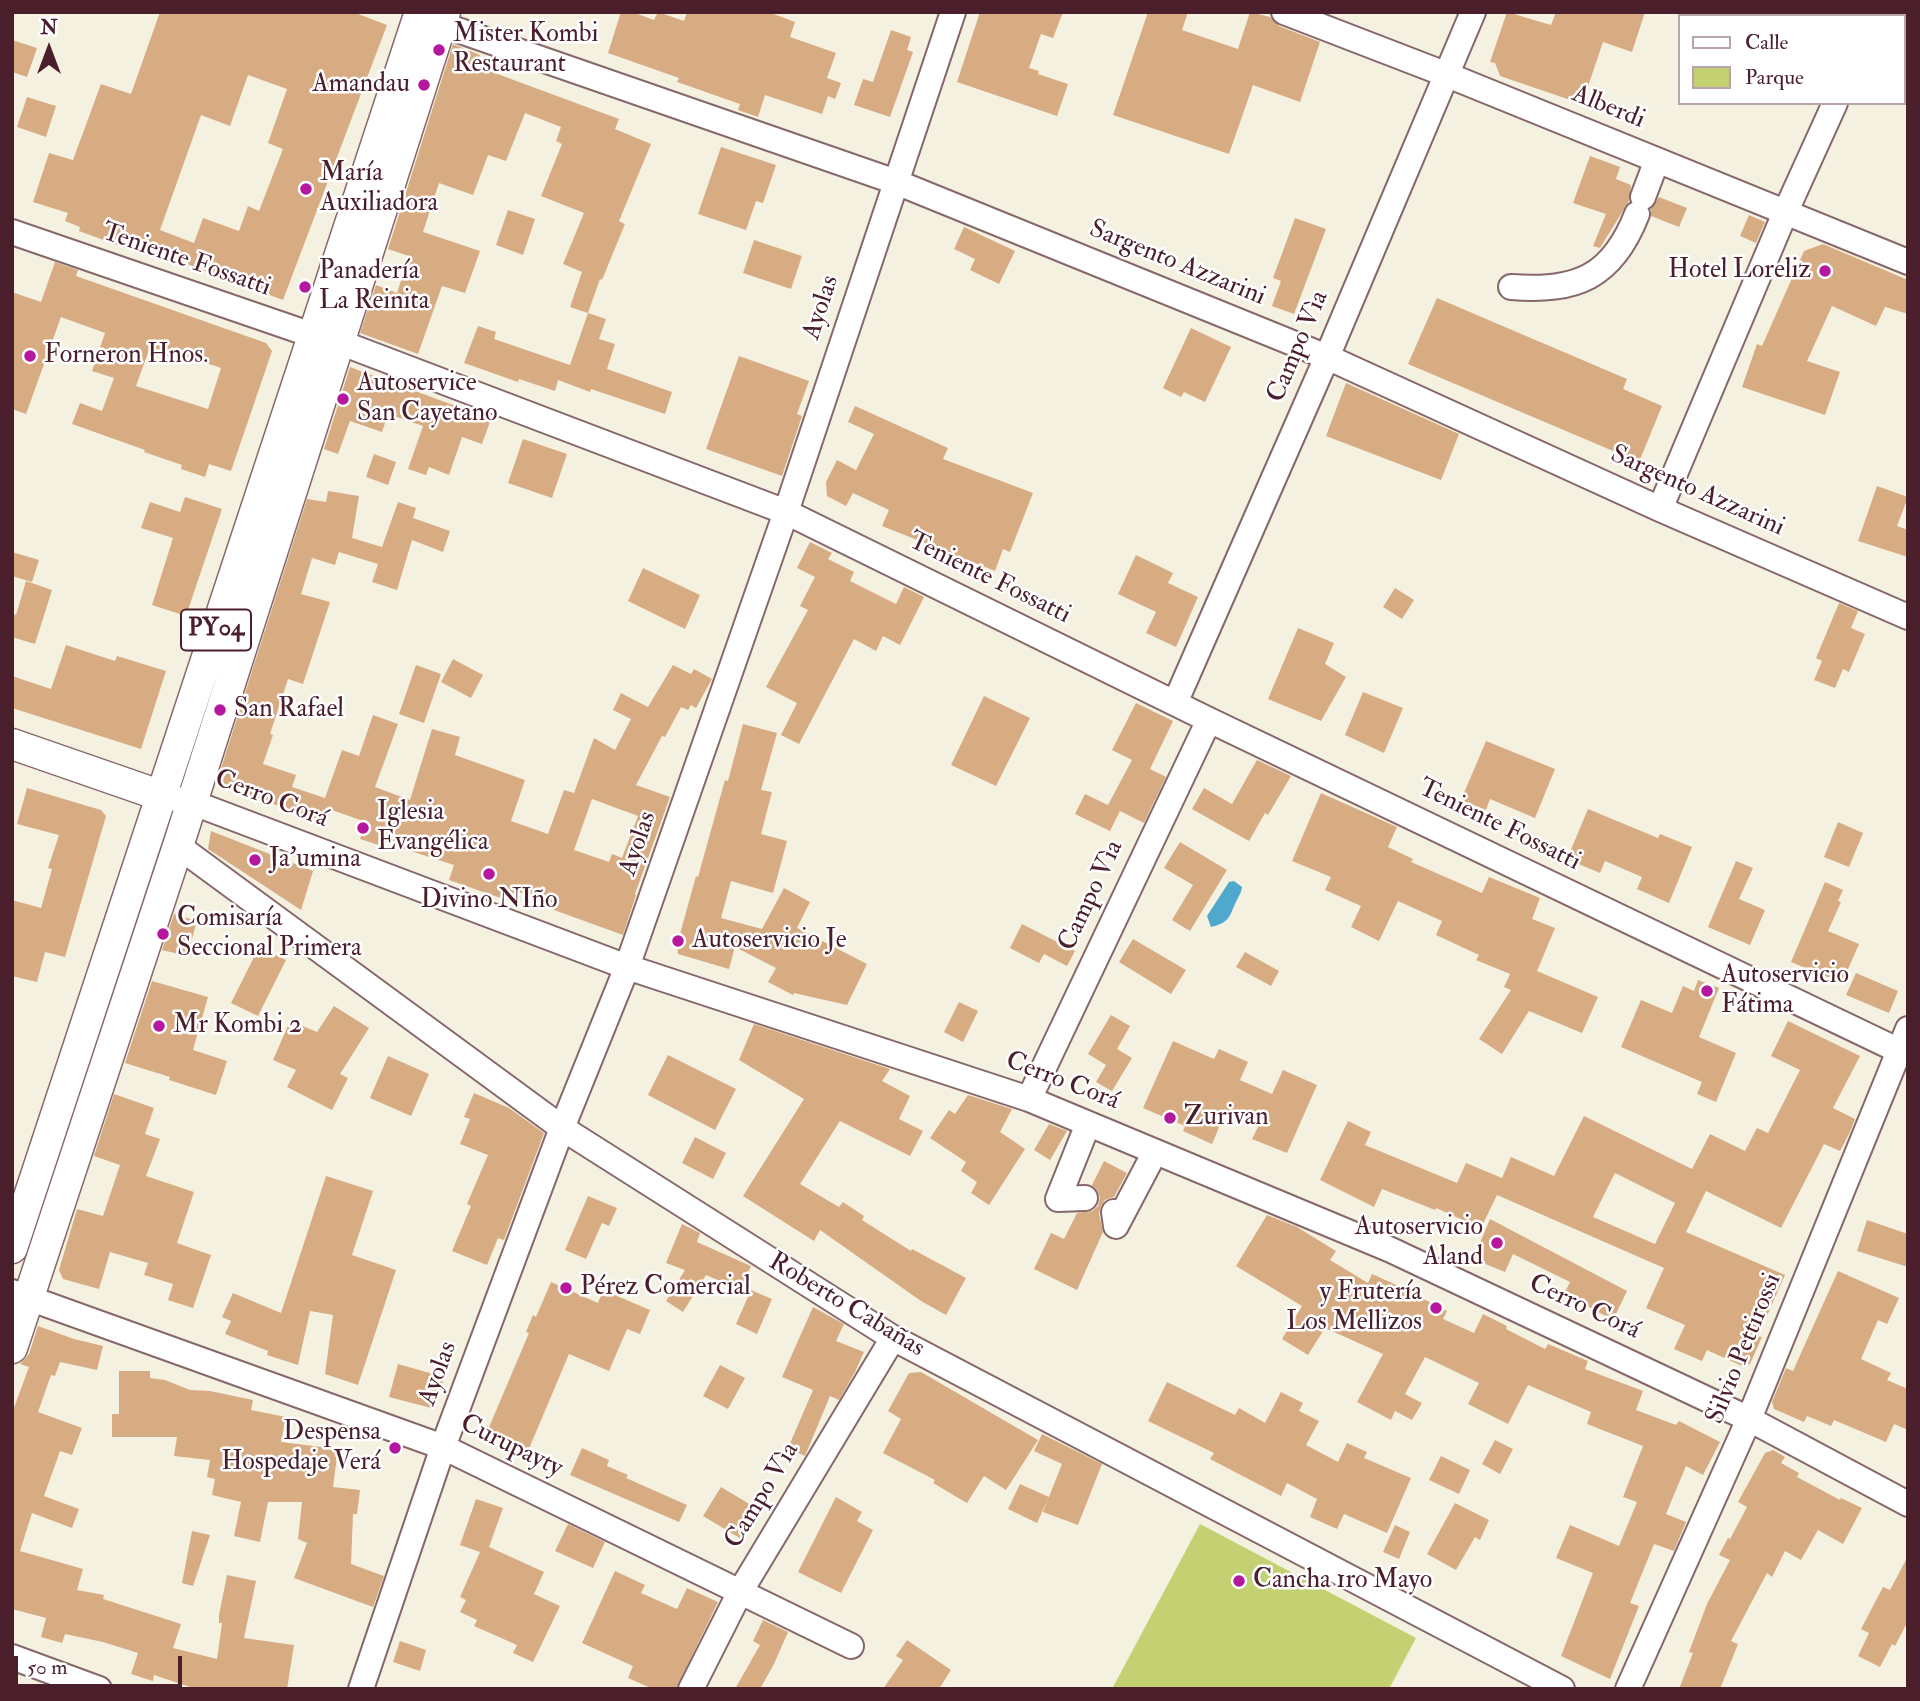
<!DOCTYPE html>
<meta charset="utf-8">
<style>
body{margin:0}
#map{position:relative;width:1920px;height:1701px;overflow:hidden;background:#f5f1e1;font-family:"IM FELL Double Pica",serif}
canvas{display:block}
.frame{position:absolute;inset:0;border:14px solid #4a1f2b;pointer-events:none}
.legend{position:absolute;left:1678px;top:14px;width:228px;height:91px;box-sizing:border-box;background:#fff;border:2px solid #b7a5aa;margin:0;padding:9px 12px;list-style:none;font-size:21px;color:#4a1f2b}
.legend li{display:flex;align-items:center;gap:14px;height:35px}
.legend b{width:35px;border:2px solid #b7a5aa}
.north{position:absolute;left:14px;top:14px;width:70px;height:70px;-webkit-text-stroke:5px #fff;paint-order:stroke;rotate:0deg;font-size:19px;font-weight:700;line-height:28px;text-align:center;color:#4a1f2b}
.north::after{content:'';display:block;margin:auto;width:24px;height:32px;background:#4a1f2b;clip-path:polygon(50% 0,100% 100%,50% 72%,0 100%)}
.scale{position:absolute;left:14px;top:1656px;width:168px;height:32px;box-sizing:border-box;border:4px solid #4a1f2b;border-top:0;padding-left:9px;font-size:21px;line-height:24px;white-space:nowrap;color:#4a1f2b;-webkit-text-stroke:5px #fff;paint-order:stroke}
</style>
<div id="map">
<canvas width="1920" height="1701"></canvas>
<div class="frame"></div>
<ul class="legend">
<li><b style="height:9px;background:#fff"></b>Calle</li>
<li><b style="height:19px;background:#c3d173"></b>Parque</li>
</ul>
<div class="north">N</div>
<div class="scale">50 m</div>
</div>
<script>
const context = document.querySelector('canvas').getContext('2d');
context.lineJoin = 'round';
function fill(path, color) { context.fillStyle = color; context.fill(path, 'evenodd'); }
function stroke(path, color, width, dash) { context.strokeStyle = color; context.lineWidth = width; context.lineCap = dash ? 'butt' : 'round'; context.setLineDash(dash || []); context.stroke(path); }
function write(font, color, halo, rows, align = 'center') {
  context.font = font + ' "IM FELL Double Pica",serif'; context.lineWidth = 5; context.setLineDash([]); context.textBaseline = 'middle'; context.strokeStyle = halo; context.fillStyle = color; for (const [text, x, y, turn = 0] of rows) {
    context.save(); context.translate(x, y); context.rotate((+turn || 0) * Math.PI / 180); context.textAlign = isNaN(turn) ? turn : align; if (halo) context.strokeText(text, 0, 0); context.fillText(text, 0, 0); context.restore();
  }
}
fill(new Path2D(`
 M1200,1524L1416,1638L1389,1689H1112Z`), '#c3d173');
fill(new Path2D(`
 M1234,881L1242,887C1241,894 1238,897 1235,904C1229,918 1228,923 1211,927L1207,916L1229,882Z`), '#50a8cd');
fill(new Path2D(`
 M160,12H353L387,25L283,300L152,251L150,257L79,231L80,227L65,221L68,213L33,202L49,153L73,160L101,84L131,94ZM248,75L287,89L268,143L283,149L259,211L248,206L239,231L203,218L194,243L160,230L201,115L230,126Z
 M621,12H632L654,20L658,12L684,21L687,12H768L795,22L790,37L836,53L827,78L841,83L835,99L828,96L822,114L765,95L758,117L738,110L740,104L677,82L679,78L608,53Z
 M980,12H1063L1053,38L1041,34L1029,68L1039,71L1038,74L1068,84L1057,116L957,82Z
 M1148,12H1188L1182,30L1238,49L1250,12L1270,17L1279,26L1320,42L1300,102L1253,85L1229,154L1113,115Z
 M1507,12L1551,25L1556,12H1645L1632,52L1603,42L1582,104L1500,76L1495,63L1490,62Z
 M891,30L911,37L907,50L913,52L890,117L854,105L863,79L873,82Z
 M12,40L37,48L27,77L12,72Z
 M453,44L480,55L476,66L619,119L615,129L651,144L619,221L625,224L602,280L600,279L588,313L570,307L582,272L563,264L584,213L541,196L562,144L556,141L561,127L525,113L506,161L488,155L473,195L439,183L423,232L480,251L465,293L442,286L418,354L360,333L376,285L397,293L409,256L388,249Z
 M27,97L56,106L46,137L17,127Z
 M721,147L776,165L763,203L756,201L746,230L698,214Z
 M1590,156L1620,167L1616,179L1631,185L1629,201L1600,248L1593,246L1606,214L1573,203Z
 M1659,197L1687,208L1679,227L1651,216V209Z
 M508,210L535,219L523,255L496,245Z
 M1749,215L1765,222L1756,243L1740,236Z
 M1295,218L1326,229L1294,314L1272,306L1281,281L1273,278Z
 M964,227L1015,251L999,284L970,270L975,259L954,249Z
 M754,240L802,256L791,289L743,273Z
 M1823,244L1908,280V314L1885,307L1876,326L1832,306L1807,361L1840,372L1825,415L1742,387L1757,344L1762,346L1804,251Z
 M55,262L78,270L76,276L266,343L272,351L231,471L209,464L205,477L181,469L182,465L144,452L145,450L72,424L80,403L102,411L114,378L92,371L105,333L61,317L26,414L12,409V292L41,302ZM149,350L180,361L182,355L221,368L208,409L136,386Z
 M1437,298L1627,379L1623,389L1662,406L1639,462L1408,364Z
 M588,313L606,319L599,339L615,344L607,369L672,392L665,414L591,389L590,392L558,380L555,391L519,379L518,382L464,363L478,326L496,332L494,339L570,365Z
 M1191,328L1231,347L1205,402L1184,392L1181,397L1163,388Z
 M739,356L809,381L797,414L802,416L782,476L706,449Z
 M350,367L491,419L482,444L462,437L449,475L429,467L426,475L408,469L423,426L388,414L382,432L350,421L338,454L324,449Z
 M1346,383L1459,434L1441,480L1326,436Z
 M855,406L948,448L943,459L1033,493L1010,552L1003,549L995,571L882,526L889,510L853,493L846,506L827,496L826,482L837,460L856,470L874,434L848,422Z
 M523,439L567,454L552,498L508,483Z
 M374,454L396,462L388,485L366,477Z
 M1877,486L1908,497L1897,526L1908,530V557L1858,541Z
 M328,491L359,496L352,538L382,547L398,502L416,508L413,518L450,531L443,552L412,540L397,590L372,582L378,564L339,552L335,565L312,558L301,594L330,602L303,684L288,679L270,734L273,735L263,764L296,775L292,787L325,798L342,750L359,756L373,715L398,724L375,787L410,800L432,729L460,737L455,755L525,780L511,821L548,834L564,790L574,793L594,738L615,750L631,719L613,710L621,693L648,707L673,665L691,674L694,669L712,679L696,708L691,705L688,710L681,707L665,737L662,736L636,785L670,797L635,894L636,895L623,935L554,910L556,904L516,891L512,902L449,880L454,865L386,843L385,847L360,839L366,822L326,808L322,821L216,784L307,499L326,502ZM592,799L638,816L622,858L612,854L609,862L574,850Z
 M185,497L222,509L186,616L152,605L173,538L141,528L150,502L180,512Z
 M810,542L832,553L828,559L854,572L850,581L896,604L904,587L924,597L900,645L883,636L876,651L854,639L799,744L781,735L797,703L766,687L808,610L800,606L815,577L797,568Z
 M12,552L39,560L32,582L12,576Z
 M1136,555L1173,573L1168,583L1198,597L1176,647L1146,633L1156,612L1118,594Z
 M643,568L700,595L685,629L628,601Z
 M26,581L52,590L35,644L12,637V613L16,615Z
 M1395,588L1414,600L1402,619L1383,607Z
 M1839,603L1858,611L1851,628L1865,634L1849,672L1843,669L1835,688L1814,680L1822,661L1816,658Z
 M1298,628L1334,643L1325,664L1346,677L1321,721L1268,699Z
 M66,645L115,661L117,656L166,671L141,749L12,708V676L51,689Z
 M453,659L483,675L471,698L441,682Z
 M416,665L441,674L424,723L399,714Z
 M1363,692L1403,708L1384,753L1345,735Z
 M984,696L1030,718L996,786L951,765Z
 M1136,703L1173,721L1150,769L1166,777L1144,823L1120,811L1110,831L1075,814L1085,794L1108,805L1132,760L1112,750Z
 M743,724L777,733L761,790L772,792L761,834L787,841L773,893L731,881L721,918L762,929L784,888L810,902L797,928L867,964L847,1005L794,993L793,995L768,982L776,968L735,947L729,969L678,954L677,945L696,876L698,877L725,780L728,781Z
 M1486,741L1555,769L1535,818L1490,799L1486,810L1461,800Z
 M1257,760L1291,776L1268,815L1265,813L1249,841L1192,809L1204,788L1232,804Z
 M27,788L101,810L106,816L65,957L45,952L37,982L12,976V900L41,908L52,869L48,868L59,835L17,824Z
 M1321,793L1397,827L1388,847L1413,859L1411,862L1482,893L1489,877L1540,898L1532,919L1555,928L1537,971L1598,997L1582,1033L1529,1011L1502,1054L1479,1039L1511,990L1504,987L1510,974L1476,960L1479,955L1436,935L1442,921L1398,901L1379,941L1351,927L1361,906L1325,890L1331,877L1292,861Z
 M1588,809L1658,838L1660,834L1692,847L1669,903L1637,889L1642,877L1605,861L1600,873L1567,859Z
 M1838,822L1863,833L1849,867L1824,857Z
 M211,831L313,871L301,910L208,849Z
 M1180,842L1227,870L1190,931L1172,920L1193,885L1164,868Z
 M1736,861L1753,868L1739,899L1765,910L1750,945L1708,927Z
 M1825,882L1843,890L1838,901L1841,902L1828,931L1859,944L1842,983L1791,962Z
 M174,914L197,921L187,956L162,950Z
 M1022,924L1075,951L1067,966L1044,954L1039,963L1010,948Z
 M1133,939L1186,970L1171,994L1119,962Z
 M259,947L286,960L258,1016L231,1003Z
 M1245,952L1279,971L1271,986L1236,967Z
 M1856,973L1898,991L1889,1013L1846,995Z
 M1698,980L1719,988L1699,1037L1736,1053L1716,1102L1697,1094L1702,1082L1621,1047L1641,1000L1672,1013L1683,986L1694,991Z
 M152,981L208,997L193,1050L227,1061L216,1095L169,1080L170,1077L125,1063Z
 M959,1002L978,1011L963,1042L944,1032Z
 M334,1006L369,1028L340,1074L348,1078L332,1110L287,1087L296,1070L273,1060L290,1021L317,1032Z
 M1111,1015L1130,1026L1117,1049L1132,1058L1112,1091L1096,1082L1106,1065L1088,1054Z
 M1788,1021L1860,1056L1833,1108L1855,1119L1850,1132L1840,1151L1824,1144L1781,1228L1706,1191L1686,1232L1785,1275L1758,1336L1762,1337L1750,1364L1742,1366L1707,1350L1702,1361L1674,1349L1685,1325L1646,1308L1664,1268L1497,1195L1481,1228L1436,1208L1435,1210L1382,1189L1374,1207L1320,1180L1348,1121L1371,1132L1365,1145L1457,1183L1466,1163L1502,1178L1511,1157L1554,1176L1584,1116L1692,1169L1710,1134L1745,1151L1757,1128L1768,1133L1800,1070L1771,1056ZM1615,1173L1675,1203L1655,1244L1593,1217Z
 M754,1024L890,1069L882,1081L910,1096L899,1119L923,1131L910,1156L840,1121L800,1184L839,1207L843,1202L864,1216L862,1220L911,1251L912,1249L966,1278L946,1315L921,1301L820,1230L814,1241L743,1196L804,1099L739,1060Z
 M1173,1041L1214,1059L1219,1049L1248,1062L1240,1080L1272,1094L1283,1070L1317,1085L1287,1153L1252,1139L1259,1125L1226,1111L1212,1144L1183,1131L1185,1126L1143,1108Z
 M668,1055L736,1089L715,1130L648,1095Z
 M388,1056L429,1074L411,1116L370,1098Z
 M474,1093L509,1108L544,1133L504,1240L498,1238L487,1265L452,1251L471,1206L467,1204L488,1155L460,1144L470,1119L464,1117Z
 M114,1094L154,1108L145,1134L160,1139L146,1176L194,1192L177,1243L211,1255L193,1308L168,1300L173,1284L144,1275L148,1263L110,1252L99,1289L63,1279L59,1270L77,1209L103,1216L120,1165L94,1156Z
 M968,1095L1012,1109L1000,1132L1025,1149L989,1205L971,1193L977,1182L961,1171L966,1162L930,1138L949,1110L955,1114Z
 M1049,1124L1067,1131L1050,1160L1034,1150Z
 M695,1137L726,1153L713,1179L682,1163Z
 M1104,1161L1127,1173L1114,1197L1105,1200L1101,1206L1099,1214L1103,1232L1077,1290L1034,1269L1051,1233L1064,1239L1077,1213L1092,1211L1098,1206L1100,1197L1097,1190L1092,1185Z
 M326,1176L373,1191L352,1255L396,1270L358,1385L325,1374L333,1315L310,1311L298,1365L267,1355L268,1351L225,1334L231,1321L222,1317L233,1293L281,1313Z
 M588,1196L617,1208L609,1226L602,1223L586,1259L565,1250Z
 M1267,1215L1297,1227L1336,1251L1330,1260L1368,1283L1372,1274L1392,1283L1447,1311L1443,1319L1474,1333L1483,1314L1507,1326L1506,1329L1545,1349L1548,1344L1588,1361L1585,1369L1643,1391L1636,1410L1676,1425L1679,1421L1720,1442L1703,1475L1686,1466L1666,1514L1686,1522L1674,1551L1654,1544L1630,1603L1639,1606L1610,1679L1561,1656L1593,1573L1556,1558L1570,1525L1619,1546L1637,1502L1623,1497L1643,1446L1587,1424L1591,1412L1528,1385L1508,1424L1468,1404L1479,1383L1425,1357L1405,1394L1422,1403L1412,1420L1395,1411L1391,1420L1357,1402L1383,1354L1325,1328L1308,1355L1282,1339L1302,1306L1236,1266Z
 M1490,1219L1627,1291L1613,1320L1564,1294L1570,1282L1513,1254L1505,1272L1473,1259Z
 M1867,1220L1908,1234V1267L1857,1251Z
 M682,1224L700,1233L697,1242L751,1266L741,1290L706,1275L683,1312L666,1301L685,1270L666,1263Z
 M1838,1271L1899,1298L1887,1324L1878,1320L1861,1359L1891,1373L1887,1380L1908,1389V1430L1894,1424L1886,1442L1834,1420L1831,1426L1807,1416L1804,1422L1774,1409L1772,1402L1786,1368L1793,1371Z
 M551,1282L598,1303L603,1290L650,1310L640,1334L627,1329L609,1371L569,1354L528,1451L487,1432L529,1333L526,1332L533,1315L536,1317Z
 M751,1290L772,1299L757,1334L736,1324Z
 M813,1307L844,1324L836,1341L864,1352L855,1372L839,1400L830,1396L805,1456L788,1448L813,1390L782,1377Z
 M38,1326L74,1339L103,1346L97,1370L60,1362L55,1376L51,1375L38,1412L82,1428L72,1455L60,1451L44,1496L79,1509L72,1528L32,1513L20,1551L83,1569L77,1590L104,1595L103,1599L181,1624L173,1648L217,1659L222,1623H219V1615L227,1575L256,1581L244,1638L294,1645L287,1689H196L154,1675L153,1681L131,1674L138,1653L103,1642L65,1634L62,1643L41,1637L46,1618L12,1609V1413L29,1367L20,1364L29,1354Z
 M398,1364L444,1377L435,1409L389,1397Z
 M720,1365L745,1378L728,1409L703,1396Z
 M119,1371H150V1378L165,1380L190,1390L210,1391L253,1400L251,1410L286,1417L281,1442L338,1449L333,1487L360,1490L357,1514H353L351,1564L384,1576L373,1607L294,1578L307,1543L298,1539L302,1502H268L260,1542L234,1536L241,1502L212,1495L215,1479L207,1477L210,1460L174,1456L177,1437H112V1414H119Z
 M921,1372L1038,1440L1006,1490L984,1476L967,1503L933,1483L935,1480L883,1453L901,1419L888,1411L909,1373Z
 M1167,1382L1235,1415L1239,1408L1265,1423L1281,1392L1303,1403L1299,1411L1319,1421L1306,1445L1338,1462L1347,1443L1367,1452L1364,1458L1411,1478L1387,1533L1344,1514L1337,1529L1310,1517L1317,1499L1287,1483L1281,1496L1210,1459L1214,1453L1148,1421Z
 M1042,1434L1102,1464L1078,1525L1043,1512L1062,1464L1034,1451Z
 M1495,1440L1513,1449L1500,1474L1482,1464Z
 M582,1448L609,1460L607,1466L628,1475L626,1478L687,1505L679,1522L570,1475Z
 M1773,1450L1785,1457L1781,1463L1799,1473L1797,1477L1840,1500L1841,1498L1862,1508L1843,1544L1818,1530L1801,1560L1785,1551L1772,1577L1767,1573L1731,1641L1738,1644L1720,1689H1679L1693,1653L1689,1652L1707,1604L1730,1560L1719,1555L1728,1538L1730,1539L1747,1507L1738,1502L1765,1453Z
 M1441,1456L1470,1470L1459,1494L1429,1480Z
 M1020,1484L1049,1497L1037,1523L1008,1509Z
 M721,1487L761,1511L743,1540L703,1516Z
 M836,1497L862,1512L857,1521L873,1530L841,1593L798,1572Z
 M476,1499L503,1508L489,1547L544,1572L534,1594L560,1606L533,1662L513,1653L517,1645L474,1626L477,1620L460,1612L466,1600L460,1597L480,1552L460,1545Z
 M1455,1503L1489,1520L1480,1540L1475,1537L1456,1570L1427,1554Z
 M568,1524L605,1542L593,1568L555,1551Z
 M1395,1525L1410,1532L1399,1559L1383,1552Z
 M192,1531L210,1535L193,1586L182,1583Z
 M1908,1556V1621L1895,1646L1892,1644L1880,1667L1858,1656L1869,1633L1861,1629L1883,1587L1890,1590Z
 M615,1571L645,1585L641,1593L677,1609L687,1588L718,1602L676,1689H653L628,1678L633,1666L582,1643Z
 M763,1620L788,1632L774,1664L760,1689H735L760,1645L753,1641Z
 M907,1640L951,1670L939,1689H883L903,1660L896,1656Z
 M400,1641L426,1650L420,1671L393,1662Z`), '#d7ac83');
const minor = new Path2D(`
 M1284,12L1445,74L1908,262
 M1875,16L1876,12
 M423,18L896,182L1327,357L1660,509L1908,617
 M1643,197L1657,160
 M12,232L312,335L339,342L786,512L1209,720L1908,1055
 M1511,287C1576,292 1612,278 1637,214
 M1660,509L1785,213L1835,103
 M1175,703L1327,357L1473,12
 M162,796L191,802L627,967L1029,1099L1391,1250L1749,1419L1908,1504
 M178,846L562,1128L893,1338L1562,1689
 M1029,1099L1209,720
 M1085,1198L1058,1199L1088,1124
 M1114,1212L1116,1226L1155,1152
 M12,1292L443,1447L851,1646
 M12,1657L99,1689
 M361,1689L443,1447L562,1128L627,967L786,512L953,12
 M691,1689L740,1592L893,1338
 M1628,1689L1749,1419L1908,1029`);
const major = new Path2D(`
 M12,744L162,796
 M12,1248L420,12
 M12,1348L178,846L445,12`);
stroke(minor, '#86686b', 28);
stroke(major, '#86686b', 33);
stroke(minor, '#fff', 24);
stroke(major, '#fff', 30);
for (const [x, y, r, color] of [
 [439,50,7,"#b5179e"],
 [424,85,7,"#b5179e"],
 [306,189,7,"#b5179e"],
 [1825,271,7,"#b5179e"],
 [305,287,7,"#b5179e"],
 [30,356,7,"#b5179e"],
 [343,399,7,"#b5179e"],
 [220,710,7,"#b5179e"],
 [363,828,7,"#b5179e"],
 [255,860,7,"#b5179e"],
 [489,874,7,"#b5179e"],
 [163,934,7,"#b5179e"],
 [678,941,7,"#b5179e"],
 [1707,991,7,"#b5179e"],
 [159,1026,7,"#b5179e"],
 [1170,1118,7,"#b5179e"],
 [1497,1243,7,"#b5179e"],
 [566,1288,7,"#b5179e"],
 [1436,1308,7,"#b5179e"],
 [395,1448,7,"#b5179e"],
 [1239,1581,7,"#b5179e"]
]) { const dot = new Path2D(); dot.arc(x, y, r, 0, 2 * Math.PI); context.fillStyle = color; context.fill(dot); stroke(dot, '#fff', 2.5); }
for (const [x, y, w] of [
 [216,630,70]
]) { const box = new Path2D(); box.roundRect(x - w / 2, y - 20.5, w, 41, 5); context.fillStyle = '#fff'; context.fill(box); stroke(box, '#4a1f2b', 2); }
write('bold 24px', '#4a1f2b', null, [
 ["PY04",216,630]
]);
write('26px', '#4a1f2b', '#fff', [
 ["Mister Kombi",453,35],
 ["Restaurant",453,65],
 ["Amandau",410,85,"right"],
 ["María",320,174],
 ["Auxiliadora",320,204],
 ["Hotel Loreliz",1811,271,"right"],
 ["Panadería",319,272],
 ["La Reinita",319,302],
 ["Forneron Hnos.",44,356],
 ["Autoservice",357,384],
 ["San Cayetano",357,414],
 ["San Rafael",234,710],
 ["Iglesia",377,813],
 ["Evangélica",377,843],
 ["Ja'umina",269,860],
 ["Divino NIño",489,901,"center"],
 ["Comisaría",177,919],
 ["Seccional Primera",177,949],
 ["Autoservicio Je",692,941],
 ["Autoservicio",1721,976],
 ["Fátima",1721,1006],
 ["Mr Kombi 2",173,1026],
 ["Zurivan",1184,1118],
 ["Autoservicio",1483,1228,"right"],
 ["Aland",1483,1258,"right"],
 ["Pérez Comercial",580,1288],
 ["y Frutería",1422,1293,"right"],
 ["Los Mellizos",1422,1323,"right"],
 ["Despensa",381,1433,"right"],
 ["Hospedaje Verá",381,1463,"right"],
 ["Cancha 1ro Mayo",1253,1581]
], 'left');
write('26px', '#4a1f2b', '#fff', [
 ["Alberdi",1608,108,22],
 ["Teniente Fossatti",186,261,19],
 ["Sargento Azzarini",1177,264,22],
 ["Ayolas",822,308,-72],
 ["Campo Vìa",1299,347,-67],
 ["Sargento Azzarini",1697,492,24],
 ["Teniente Fossatti",989,579,26],
 ["Cerro Corá",271,800,21],
 ["Teniente Fossatti",1499,826,26],
 ["Ayolas",639,844,-71],
 ["Campo Vìa",1092,896,-65],
 ["Cerro Corá",1062,1082,21],
 ["Roberto Cabañas",846,1306,31],
 ["Cerro Corá",1584,1308,25],
 ["Silvio Pettirossi",1745,1349,-68],
 ["Ayolas",439,1374,-70],
 ["Curupayty",511,1447,26],
 ["Campo Vìa",763,1496,-59]
]);
</script>
